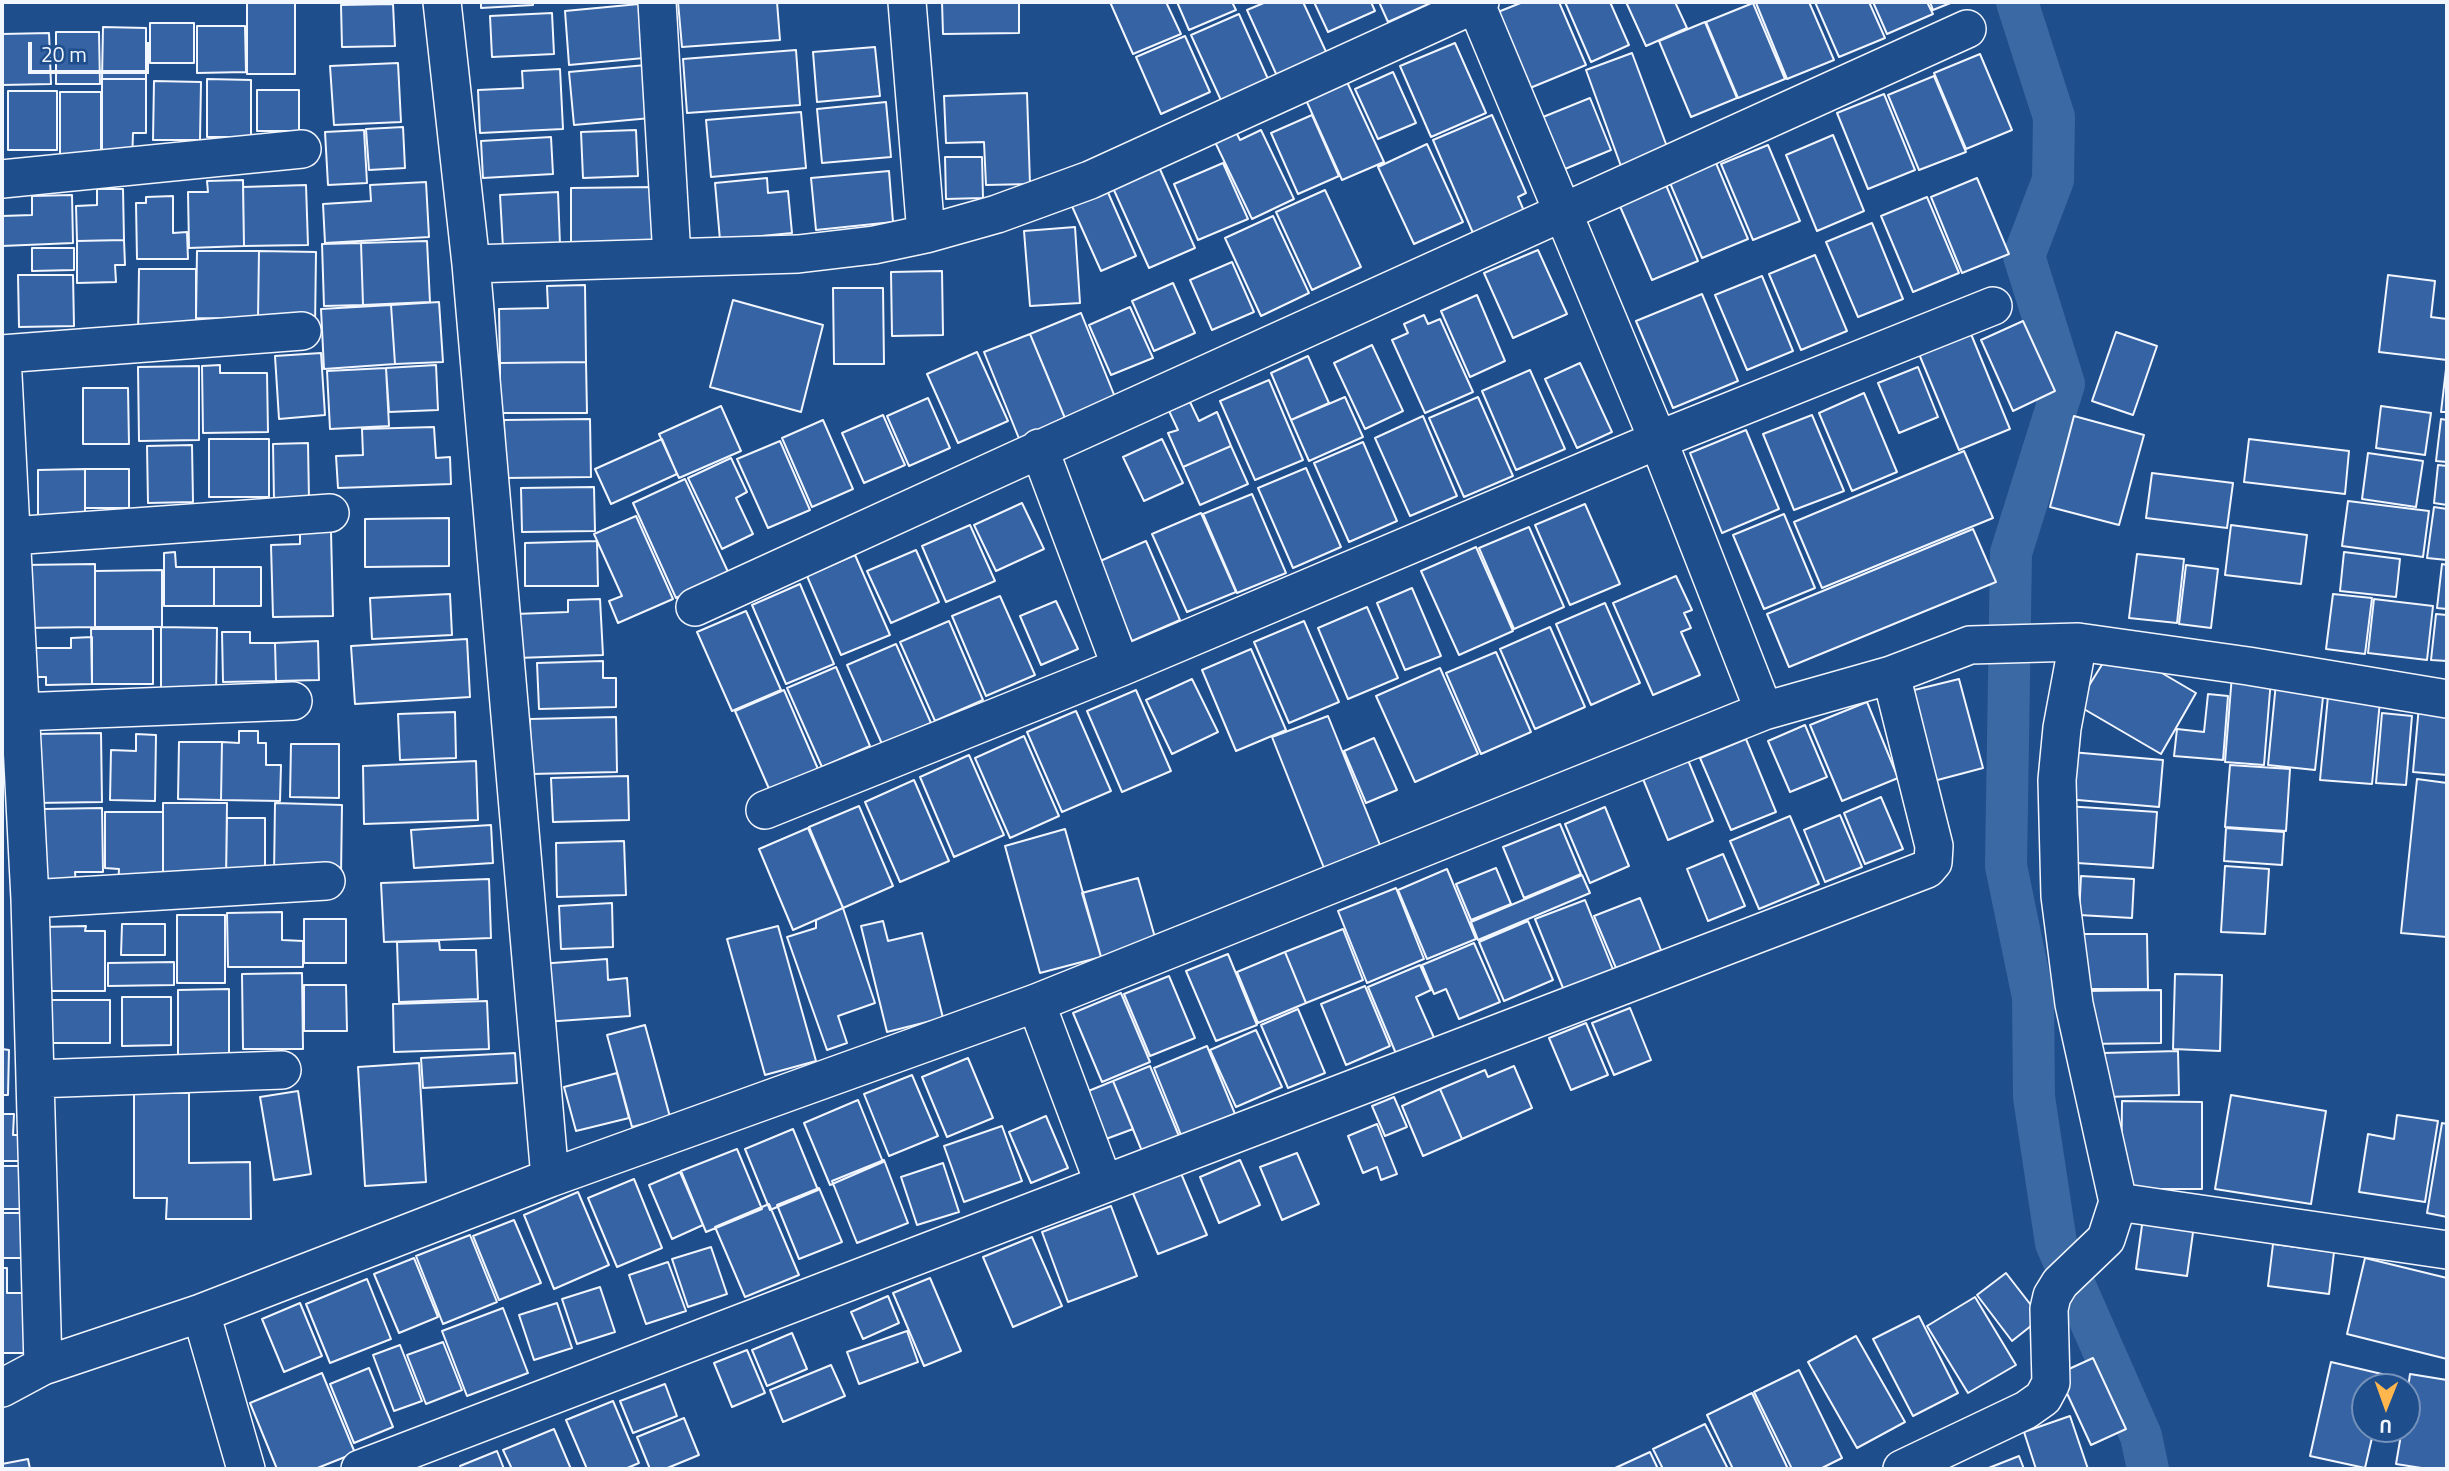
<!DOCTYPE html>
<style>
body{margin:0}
#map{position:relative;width:2449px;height:1471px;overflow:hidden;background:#1f4e8c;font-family:"Titillium Web",sans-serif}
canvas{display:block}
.frame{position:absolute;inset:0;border:4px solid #f2f6ff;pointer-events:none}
.north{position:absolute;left:2351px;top:1373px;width:70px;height:70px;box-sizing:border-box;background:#1f4e8c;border:2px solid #7391ba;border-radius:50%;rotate:181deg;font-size:19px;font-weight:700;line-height:28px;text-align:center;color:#f2f6ff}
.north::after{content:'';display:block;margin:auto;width:24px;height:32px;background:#ffb74d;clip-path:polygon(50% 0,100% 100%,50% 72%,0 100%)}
.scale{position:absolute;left:28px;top:42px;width:121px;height:32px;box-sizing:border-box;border:4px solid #f2f6ff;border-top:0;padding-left:9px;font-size:21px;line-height:24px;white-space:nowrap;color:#f2f6ff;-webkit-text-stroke:5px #1f4e8c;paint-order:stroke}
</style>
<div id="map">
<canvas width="2449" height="1471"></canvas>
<div class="frame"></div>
<div class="north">U</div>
<div class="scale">20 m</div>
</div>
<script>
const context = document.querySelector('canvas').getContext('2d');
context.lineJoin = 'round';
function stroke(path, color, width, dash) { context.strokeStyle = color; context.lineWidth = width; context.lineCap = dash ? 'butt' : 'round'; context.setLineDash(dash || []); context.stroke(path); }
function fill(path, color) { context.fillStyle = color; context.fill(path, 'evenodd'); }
stroke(new Path2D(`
 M2017,2L2054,117L2053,180L2024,256L2064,384L2011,553L2006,866L2033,997L2034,1097L2056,1243L2141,1436L2148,1469`), '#3b69a3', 42);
const building = new Path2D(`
 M247,2H295V74H247Z
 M481,2H533V5L481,8Z
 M678,2H777L780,40L682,47Z
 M942,2H1019V33L943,34Z
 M1110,2H1166L1181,34L1133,54Z
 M1177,2H1232L1236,10L1189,30Z
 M1266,2H1303L1328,56L1278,78L1247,10Z
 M1314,2H1371L1375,11L1328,32Z
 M1379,2H1433L1388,22Z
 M1523,2H1559L1586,65L1530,88L1498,12Z
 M1565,2H1610L1629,45L1591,62Z
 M1626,2H1675L1687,28L1646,46Z
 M1760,2H1809L1834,60L1787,79L1756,3Z
 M1815,2H1869L1885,38L1839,57Z
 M1873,2H1927L1933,14L1887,34Z
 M1930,2H1953L1933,10Z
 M1753,3L1785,79L1738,98L1706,22Z
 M393,4L395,46L342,47L341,5Z
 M639,4L644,58L569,65L565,11Z
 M552,13L554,54L492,57L490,16Z
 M1239,14L1272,88L1225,109L1191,35Z
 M1705,22L1737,98L1691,117L1659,41Z
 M150,23H194V63H150Z
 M197,26H245L246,72L197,73Z
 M103,27L146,28V79H102Z
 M56,32H99L100,84H56Z
 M49,33L51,84L2,85V34Z
 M1185,36L1210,92L1161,114L1136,57Z
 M1455,43L1486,113L1431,137L1400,66Z
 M875,47L880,96L817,102L813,52Z
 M796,50L800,105L687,113L683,59Z
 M1632,53L1669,152L1622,169L1586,70Z
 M1980,54L2012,130L1966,149L1934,73Z
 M398,63L401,122L334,125L330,66Z
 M646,65L651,118L574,125L569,72Z
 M560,69L563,129L480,133L478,90L523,88L522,71Z
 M1393,72L1416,123L1378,139L1355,89Z
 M1934,76L1966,152L1919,170L1888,95Z
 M102,79H146V133H133L132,164H102Z
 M207,79L251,80V137H207Z
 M154,81L201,82L200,140H153Z
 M1347,82L1384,162L1342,180L1306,100Z
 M257,90H299V131H257Z
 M8,91H57V150H8Z
 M60,92H101V163H60Z
 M1027,93L1030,184L986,185L984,142L946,143L944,96Z
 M1884,94L1915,170L1868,189L1837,113Z
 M1590,98L1611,150L1565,169L1543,117Z
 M886,102L891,157L822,163L817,109Z
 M801,112L806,168L711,177L706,120Z
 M1312,115L1339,176L1298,194L1271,133Z
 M1492,115L1526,193L1518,197L1527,218L1476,240L1433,140Z
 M403,127L405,168L369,170L366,129Z
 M364,130L367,183L328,185L325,132Z
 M636,130L638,176L583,178L581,132Z
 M1261,130L1294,199L1252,219L1215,142L1236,132L1240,140Z
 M1833,135L1864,211L1817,231L1786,155Z
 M551,137L553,174L483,178L481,141Z
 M1427,144L1463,222L1414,244L1378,167Z
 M1768,145L1800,221L1753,240L1721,164Z
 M945,157H982L983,198L946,199Z
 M1223,163L1248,219L1198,240L1174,184Z
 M1716,163L1748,239L1702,258L1670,183Z
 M1159,167L1195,248L1149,268L1113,188Z
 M889,171L893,222L816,230L811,178Z
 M767,178L768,193L788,191L792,233L720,240L715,183Z
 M1977,178L2009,254L1962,273L1931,197Z
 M243,180L244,246L189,248L188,192H208L207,181Z
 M426,182L429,237L325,243L323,204L371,201L370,185Z
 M306,185L308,245L244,246L243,187Z
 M1666,185L1698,261L1652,280L1619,204Z
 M654,187L655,243H571V188Z
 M1106,188L1136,256L1101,271L1071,204Z
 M97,189H123L124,240L77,241L76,206L97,205Z
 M1325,190L1361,267L1312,290L1276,212Z
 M558,192L560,245L503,248L500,195Z
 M72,195L73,243L2,246V216L32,215V196Z
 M173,196V233L187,232L188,259H137L136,203H146V197Z
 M1927,197L1959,273L1913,292L1881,216Z
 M1273,216L1309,293L1261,316L1225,238Z
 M1872,223L1903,299L1858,317L1826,242Z
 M1075,227L1080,303L1030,306L1024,231Z
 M124,240L125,265H115L116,282L77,283V241Z
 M427,241L430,302L363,305L361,243Z
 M361,243L363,305L324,306L322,244Z
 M32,248H74V270L32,271Z
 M1538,250L1567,314L1513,338L1484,273Z
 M197,251H259L258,319L196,318Z
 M259,251L316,252L315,328L258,319Z
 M1815,255L1847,331L1801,350L1769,274Z
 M1232,262L1254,312L1212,330L1190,280Z
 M139,269H196V336H138Z
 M942,271L943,335L892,336L891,272Z
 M18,275H73L74,326L19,327Z
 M2388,275L2435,281L2431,317L2447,319V360L2379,352Z
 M1762,276L1793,351L1747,370L1715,295Z
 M1173,283L1195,333L1154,351L1132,301Z
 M585,285L586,362L500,363L499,309L548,308L547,286Z
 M833,288H883L884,364H834Z
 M1702,294L1738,381L1673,408L1636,321Z
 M1477,295L1505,361L1470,377L1441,311Z
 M733,300L823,325L801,412L710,387Z
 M439,302L443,362L395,364L391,305Z
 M391,305L395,364L324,369L321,309Z
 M1130,307L1153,358L1111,375L1089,325Z
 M1081,313L1117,402L1067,423L1030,334Z
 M1424,315L1428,324L1440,319L1473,392L1425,413L1392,340L1408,333L1404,324Z
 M2023,321L2055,391L2013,411L1981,340Z
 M2116,332L2157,346L2133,415L2092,401Z
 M1030,334L1067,423L1020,441L984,352Z
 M1971,334L2010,429L1959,450L1919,354Z
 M1372,345L1403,411L1365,429L1334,363Z
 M977,352L1008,421L958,443L927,374Z
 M321,353L325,415L279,419L275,356Z
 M1308,356L1329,403L1291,420L1271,373Z
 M586,362L587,413H500V363Z
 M1580,363L1612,432L1577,448L1545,379Z
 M220,365V373H267L268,432L203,433L202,366Z
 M436,365L438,410L389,412L386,368Z
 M199,366V440L139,441L138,367Z
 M1918,367L1938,417L1899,433L1878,383Z
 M386,368L389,426L330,429L327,371Z
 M2446,369H2447V412H2441Z
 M1530,370L1565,449L1516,470L1482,391Z
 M1269,380L1303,460L1255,480L1220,401Z
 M83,388H128L129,444H83Z
 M1864,393L1897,472L1852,491L1819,413Z
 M1345,397L1363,437L1309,461L1291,420Z
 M1478,397L1513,476L1464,497L1429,418Z
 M928,398L950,448L909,466L887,416Z
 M1190,402L1199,421L1217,412L1231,446L1183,467L1168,433L1178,430L1169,411Z
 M721,406L741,451L679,478L659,434Z
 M2381,406L2431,413L2425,455L2376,448Z
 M883,415L905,465L864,483L842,433Z
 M1812,415L1844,491L1794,510L1763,434Z
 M1423,416L1457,496L1410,516L1375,438Z
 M2074,416L2144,435L2119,525L2050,507Z
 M590,419L591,477L505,478L504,420Z
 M2441,419L2447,420V462L2436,461Z
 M823,420L853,489L812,507L782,438Z
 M434,427L436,458L450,457L451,484L338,488L336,456L363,455L362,429Z
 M1746,430L1779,509L1722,533L1690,453Z
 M209,439H269V497H209Z
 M662,439L677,474L611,504L595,469Z
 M1162,439L1183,483L1144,501L1123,457Z
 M2249,439L2349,451L2345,494L2244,482Z
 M780,441L810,510L768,528L737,459Z
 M1363,442L1397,521L1349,542L1314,463Z
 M308,443L309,500H274L273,444Z
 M192,445L193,502L148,503L147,446Z
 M1231,446L1248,484L1200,505L1183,467Z
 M1964,451L1993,518L1822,588L1794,522Z
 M2368,453L2423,461L2416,507L2362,499Z
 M731,458L747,492L736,498L753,534L722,549L688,478Z
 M2438,465L2447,466V505L2434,503Z
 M1306,468L1341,547L1293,568L1258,488Z
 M85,469V519H38V470Z
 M85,469H129V508H85Z
 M2152,473L2233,483L2227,528L2146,518Z
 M685,479L729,574L676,598L633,503Z
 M594,487L595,531L522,532L521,488Z
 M1252,494L1286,573L1237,593L1203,514Z
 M2348,501L2429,511L2423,557L2342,546Z
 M1022,503L1044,549L996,571L974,525Z
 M1585,504L1620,584L1570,605L1535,525Z
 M2434,507L2447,509V560L2427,558Z
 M1201,513L1236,592L1187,612L1152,534Z
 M1784,514L1815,588L1764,609L1733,535Z
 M636,516L673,599L618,623L609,601L622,596L594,534Z
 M449,518V566L365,567V519Z
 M970,525L995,581L946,602L922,546Z
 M2231,525L2307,535L2301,584L2225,575Z
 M1529,527L1564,607L1514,629L1479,548Z
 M1973,529L1996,582L1789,667L1767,614Z
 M331,531L333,616L273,617L271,545L300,544V532Z
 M597,541L598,586H525V543Z
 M1146,541L1180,620L1132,641L1098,562Z
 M1476,547L1513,631L1459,655L1421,571Z
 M916,550L939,602L891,623L867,571Z
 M175,552L176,567H214V606H164V553Z
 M2344,552L2400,559L2396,597L2340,591Z
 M2137,554L2184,559L2177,623L2129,618Z
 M855,555L890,635L841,655L807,576Z
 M95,564V627L25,628L24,565Z
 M2442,564L2447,565V609L2437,608Z
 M2186,565L2218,569L2211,628L2179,624Z
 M214,567H261V606H214Z
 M162,570V627H95V571Z
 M1676,576L1692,610L1684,613L1691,628L1681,632L1700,675L1653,695L1613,603Z
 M800,584L834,664L786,684L752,605Z
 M1412,588L1441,656L1405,670L1377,603Z
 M450,594L452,635L372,639L370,598Z
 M2333,594L2372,598L2365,654L2326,649Z
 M1000,596L1035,675L986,696L952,616Z
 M600,599L603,655L517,658L515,614L568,612V600Z
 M2374,599L2433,606L2427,660L2368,653Z
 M1056,601L1078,649L1041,665L1020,616Z
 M1605,603L1640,683L1591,705L1556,624Z
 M1367,607L1398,678L1348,699L1318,628Z
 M746,611L781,690L732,711L697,632Z
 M2436,614L2447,615V661L2431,660Z
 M949,621L983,700L935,721L900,642Z
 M1304,621L1339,702L1289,723L1254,642Z
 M161,627L217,628L216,696H161Z
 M1550,627L1585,707L1535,729L1500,649Z
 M91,629H153V684H92Z
 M222,632H250V643H275L276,681L223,682Z
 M92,637V684L46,685V677H33V648H71V638Z
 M467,639L470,697L355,704L351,646Z
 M318,641L319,680L276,681L275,643Z
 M896,644L931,723L882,744L847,665Z
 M1251,649L1286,730L1236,751L1202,670Z
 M2111,650L2131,655L2196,693L2161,754L2077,705Z
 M1496,652L1531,732L1481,754L1446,673Z
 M603,661V678H616V707L539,709L537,663Z
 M836,667L870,746L822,767L787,688Z
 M1440,668L1478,754L1415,782L1376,696Z
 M2232,675L2271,679L2264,765L2225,762Z
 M1192,679L1218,732L1172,754L1146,700Z
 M1959,679L1983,768L1930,782L1906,692Z
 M2276,683L2324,688L2315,770L2268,765Z
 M784,690L818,769L770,791L735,711Z
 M1136,690L1171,771L1122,792L1087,711Z
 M2208,694L2228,696L2223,760L2174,756L2177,729L2204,732Z
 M2328,696L2380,701L2372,784L2320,780Z
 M1867,702L1898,778L1842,801L1810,725Z
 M2419,706L2447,709V775L2413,772Z
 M1076,711L1111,791L1062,812L1027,732Z
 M455,712L456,758L400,760L398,714Z
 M2382,713L2412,716L2406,785L2376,783Z
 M1328,716L1380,845L1324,868L1272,737Z
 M616,717L617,772L531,774L530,719Z
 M1805,725L1827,777L1790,792L1768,741Z
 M239,731H258V743H266V765H281L280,801L221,800L222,742L239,743Z
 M101,733L102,802L35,803L34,734Z
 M136,734L156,735L155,801L110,800L111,750L136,751Z
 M1024,736L1059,816L1010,838L975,758Z
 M1374,738L1397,790L1366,803L1344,751Z
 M1746,739L1776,812L1731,830L1700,758Z
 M179,742H222L221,800L178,799Z
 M291,744H339V798L290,797Z
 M2071,752L2163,760L2159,807L2066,799Z
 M969,755L1004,835L954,857L920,777Z
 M1688,760L1713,821L1668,840L1643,779Z
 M476,761L478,820L364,824L363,766Z
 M2230,765L2290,769L2286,831L2225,827Z
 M628,776L629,820L553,822L551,778Z
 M2417,779L2447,783V937L2401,933Z
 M914,780L949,861L900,882L865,802Z
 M1881,797L1903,849L1865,864L1844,813Z
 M163,803H227L226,879L163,878Z
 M275,803L342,805L341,875H274Z
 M859,806L893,886L843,908L809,827Z
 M2066,806L2157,812L2153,868L2062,862Z
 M1605,807L1629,866L1590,883L1565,824Z
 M102,808L103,872H75L76,884H43V809Z
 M105,812H163V888H118L119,869L105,868Z
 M1840,815L1862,867L1825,882L1804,830Z
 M1790,816L1819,884L1759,909L1730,841Z
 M227,818H265V879H226Z
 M1560,824L1581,874L1524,898L1503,847Z
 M491,825L493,863L414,868L411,830Z
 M808,828L843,908L793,930L759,849Z
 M2226,828L2284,832L2282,865L2224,861Z
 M1065,829L1101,957L1040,973L1005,846Z
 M624,841L626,895L557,897L556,843Z
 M1723,854L1745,906L1708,921L1687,869Z
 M2225,866L2269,869L2265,934L2221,932Z
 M1496,868L1511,904L1471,920L1456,884Z
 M1447,869L1476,939L1427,959L1398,890Z
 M1582,875L1590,893L1478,940L1471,922Z
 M2081,876L2134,879L2132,918L2079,915Z
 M1138,878L1156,941L1101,957L1082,893Z
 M489,879L491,938L384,942L381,883Z
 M1396,888L1424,959L1367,983L1338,911Z
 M1640,898L1661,950L1616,968L1594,916Z
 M1585,900L1614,972L1565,993L1535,919Z
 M612,903L613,947L561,949L559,906Z
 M843,908L875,1003L838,1016L847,1043L827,1050L787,937L816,928V920Z
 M282,912V940L303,941V967H228L227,913Z
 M177,915H225V983H177Z
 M304,919H346V963H304Z
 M883,921L888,941L922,933L943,1018L887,1032L861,926Z
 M1528,921L1553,980L1504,1001L1479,942Z
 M122,924H165V955H121Z
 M86,926L85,931H105V991H43V927Z
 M778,926L816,1061L765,1075L727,939Z
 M1343,929L1363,980L1306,1003L1285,952Z
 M2083,934H2147L2148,989H2083Z
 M439,941L440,950H476L478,999L399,1002L397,942Z
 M1474,943L1500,1002L1459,1019L1446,989L1434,994L1422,965Z
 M1285,952L1306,1003L1258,1023L1237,972Z
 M1228,954L1257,1025L1216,1041L1186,971Z
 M607,959L608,980L627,978L630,1016L544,1022L539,964Z
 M174,962V985L108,986V963Z
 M1420,965L1431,990L1416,997L1435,1040L1397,1056L1368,987Z
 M302,973L303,1049H243L242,974Z
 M2175,974L2222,975L2220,1051L2173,1049Z
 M1169,976L1195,1038L1150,1056L1124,994Z
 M304,985H346L347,1031H304Z
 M1365,986L1390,1046L1346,1065L1321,1004Z
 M229,989V1059H178V990Z
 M2161,990V1043L2084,1044V991Z
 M1121,993L1150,1062L1102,1082L1073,1013Z
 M122,997H171V1045L122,1046Z
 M47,1000H110V1043H48Z
 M487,1001L489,1049L394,1052L393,1004Z
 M1630,1008L1651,1060L1614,1075L1592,1023Z
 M1298,1009L1325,1073L1288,1088L1261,1025Z
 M1586,1023L1608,1075L1571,1090L1549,1038Z
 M645,1025L670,1117L632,1127L607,1035Z
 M1256,1030L1282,1087L1236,1107L1210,1050Z
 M1207,1046L1235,1114L1181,1135L1154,1068Z
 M2,1049L9,1050L8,1095H2Z
 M2178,1051L2179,1095L2104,1097L2103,1053Z
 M515,1053L517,1083L423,1088L421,1058Z
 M968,1058L993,1118L947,1137L922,1077Z
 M419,1063L426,1182L365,1186L358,1067Z
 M1150,1066L1181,1141L1144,1156L1113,1081Z
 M1514,1066L1532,1108L1462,1139L1440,1089L1485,1070L1488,1077Z
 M617,1073L629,1118L576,1131L564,1087Z
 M912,1075L938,1136L889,1156L864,1094Z
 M1113,1081L1133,1129L1106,1139L1086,1092Z
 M1440,1089L1462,1139L1423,1156L1402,1106Z
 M298,1091L311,1174L274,1180L260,1097Z
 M134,1093H189V1163L250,1162L251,1219H166L167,1198H134Z
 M2231,1095L2326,1111L2311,1204L2215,1189Z
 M1394,1097L1407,1127L1385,1136L1372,1106Z
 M858,1100L883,1162L830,1185L804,1123Z
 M2122,1101L2202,1102V1189H2121Z
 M2,1114H14L13,1135H28V1161H2Z
 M2397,1115L2438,1121L2425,1202L2359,1192L2368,1134L2394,1139Z
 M1046,1116L1068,1168L1031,1183L1009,1132Z
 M2442,1123L2447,1124V1217L2427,1213Z
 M1377,1124L1397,1174L1381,1180L1377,1167L1363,1173L1348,1136Z
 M1002,1126L1022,1181L964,1202L944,1146Z
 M793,1129L818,1190L770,1210L745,1149Z
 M737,1149L762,1209L706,1232L681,1171Z
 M1297,1153L1319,1204L1282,1220L1260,1167Z
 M884,1160L908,1223L857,1243L832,1181Z
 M1240,1160L1260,1205L1219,1223L1200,1177Z
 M943,1163L959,1212L917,1225L901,1177Z
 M2,1166H33V1209H2Z
 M1180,1171L1207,1235L1158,1254L1132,1191Z
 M680,1172L703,1225L672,1239L649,1185Z
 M634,1179L662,1248L617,1267L588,1198Z
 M819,1188L842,1242L799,1259L777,1205Z
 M578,1192L609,1265L554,1289L524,1215Z
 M769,1204L799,1275L745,1297L715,1227Z
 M1111,1206L1137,1276L1068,1302L1042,1232Z
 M2,1213H34L33,1258H2Z
 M2143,1218L2194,1225L2187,1276L2136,1269Z
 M514,1220L541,1283L499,1300L473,1236Z
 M470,1235L497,1302L443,1324L416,1256Z
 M1032,1237L1062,1306L1013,1327L983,1257Z
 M2273,1244L2334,1252L2329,1294L2268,1286Z
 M711,1247L727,1294L688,1307L672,1259Z
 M414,1258L438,1317L399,1333L374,1274Z
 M2365,1258L2447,1278V1359L2347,1334Z
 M668,1262L686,1311L646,1324L629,1275Z
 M2,1268H7V1293H26L27,1353H2Z
 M2006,1273L2041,1318L2012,1341L1977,1295Z
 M930,1278L961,1351L924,1366L893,1293Z
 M367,1279L391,1339L330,1363L306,1304Z
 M600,1287L615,1332L577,1344L562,1299Z
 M888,1296L899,1323L863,1339L851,1312Z
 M1975,1297L2016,1365L1968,1393L1927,1326Z
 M300,1303L322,1356L284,1372L262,1319Z
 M557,1303L572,1348L534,1360L519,1315Z
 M503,1308L528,1373L467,1396L442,1331Z
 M1919,1316L1958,1393L1913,1416L1873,1339Z
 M907,1331L918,1362L859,1384L847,1352Z
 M792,1333L807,1369L767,1386L752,1350Z
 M1856,1336L1905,1422L1857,1448L1808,1362Z
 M443,1342L462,1390L426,1404L407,1355Z
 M400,1345L422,1401L394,1411L373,1355Z
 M747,1350L765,1393L732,1407L714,1363Z
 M2093,1358L2126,1429L2091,1445L2058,1374Z
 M2331,1362L2386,1375L2383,1387H2365V1429H2374L2365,1468L2310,1456Z
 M831,1365L845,1396L783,1422L770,1390Z
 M369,1368L393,1427L354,1443L330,1384Z
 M1799,1370L1842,1458L1820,1469H1792L1754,1392Z
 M322,1373L355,1453L315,1469H277L250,1403Z
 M2410,1374L2447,1380V1469H2428L2396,1464L2402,1429H2407V1395Z
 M665,1384L677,1416L633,1433L620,1401Z
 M1752,1393L1788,1469H1733L1707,1415Z
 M613,1401L639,1463L625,1469H587L566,1420Z
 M2070,1416L2088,1469H2036L2024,1432Z
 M684,1418L699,1455L665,1469H650L637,1437Z
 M1705,1424L1728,1469H1663L1653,1449Z
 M554,1429L571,1469H512L503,1450Z
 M497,1451L504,1469H462L460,1466Z
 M1650,1452L1658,1469H1613Z
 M2019,1456L2024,1469H1986Z
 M28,1459L30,1469H2V1464Z`);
fill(building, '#3563a3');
stroke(building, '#f2f6ff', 2);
const minor = new Path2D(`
 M442,2L471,264L550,1178
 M657,2L672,257
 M907,2L926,234
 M1475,2L1658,440L1764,711
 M2,179L302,149
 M471,264L798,254L874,245L926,234L997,214L1090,180L1480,2
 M2,354L302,331
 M2,356L30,899L43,1366
 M1039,448L1121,667
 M11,536L330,513
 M695,607C1118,412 1544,223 1967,29
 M19,712L293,701
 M765,810L1121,667L1658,440L1993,306
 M30,899L326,881
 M1036,1003L1104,1184
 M35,1079L282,1070
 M2118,1202L2447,1250
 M201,1313L246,1469
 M2,1388L43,1366L201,1313L550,1178L1036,1003L1764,711L1891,675L1970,645L2078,642L2248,666L2447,699
 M360,1469L1927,869L1933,862L1934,846L1891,675
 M1902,1469L2026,1410L2043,1398L2051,1383L2049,1309L2052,1296L2060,1283L2106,1239L2118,1202L2074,1004L2060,896L2057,780L2062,728L2078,642`);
stroke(minor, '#f2f6ff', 40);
stroke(minor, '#1f4e8c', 37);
</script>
